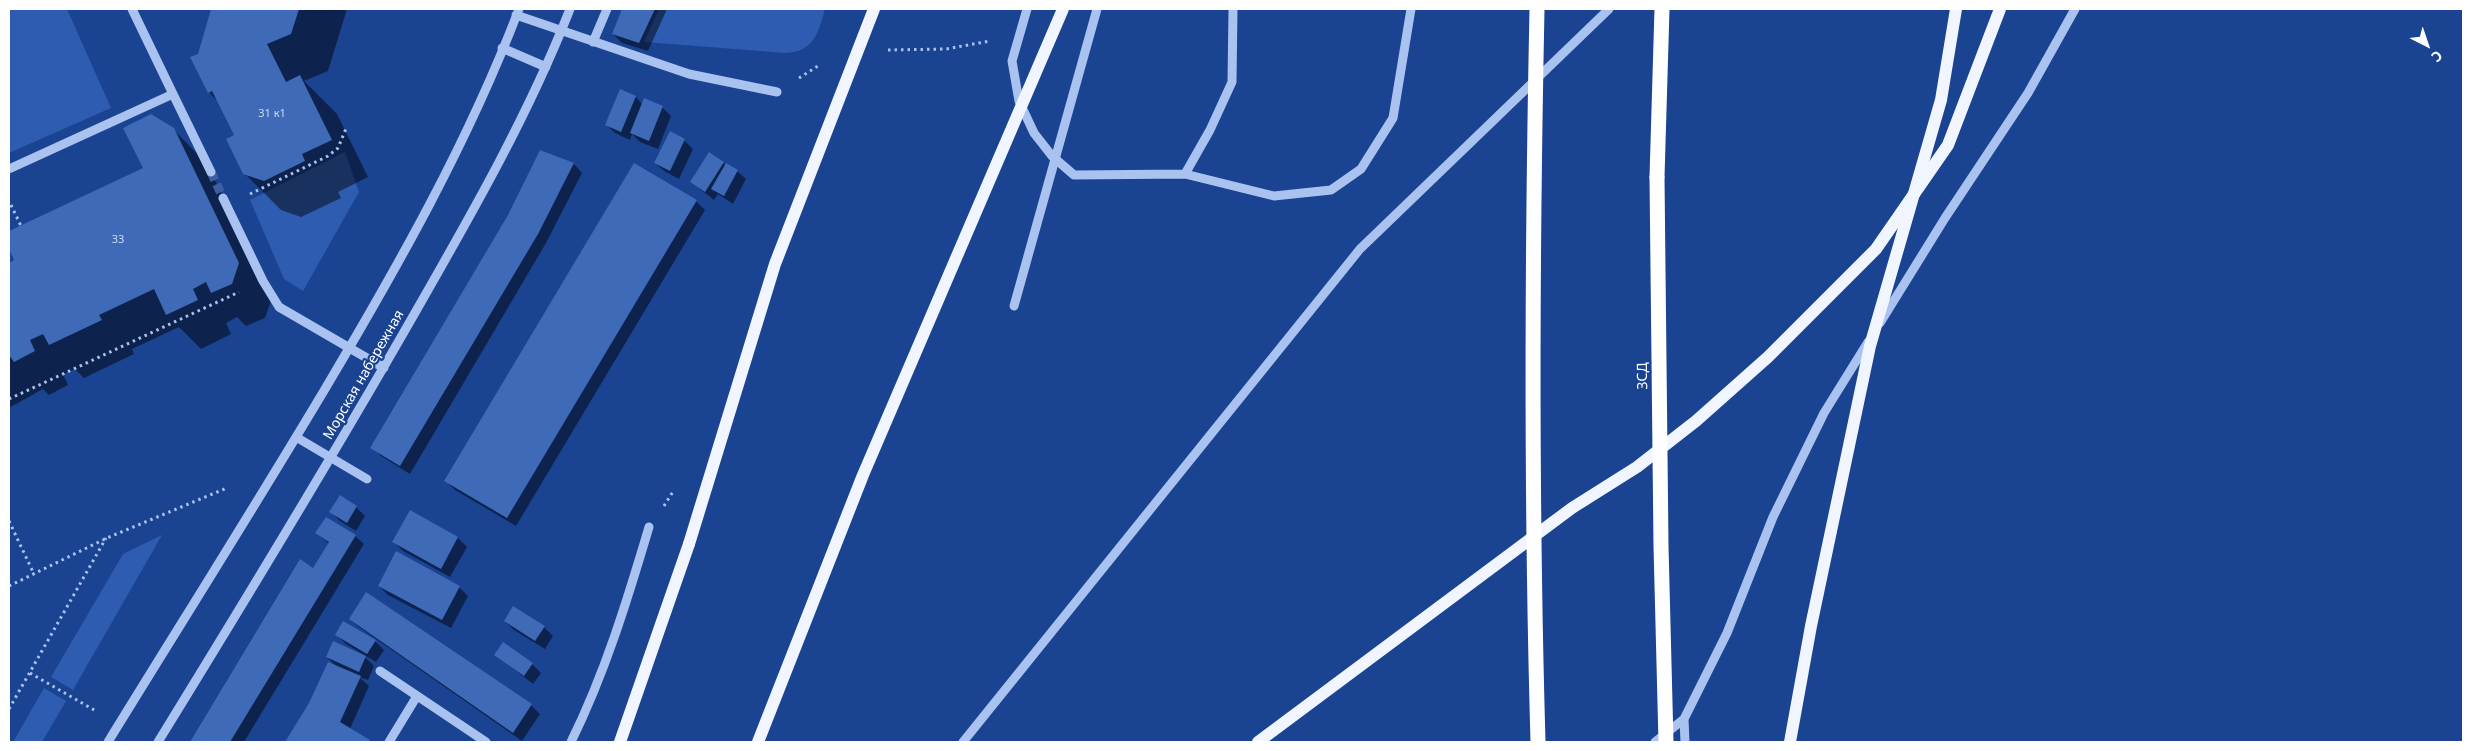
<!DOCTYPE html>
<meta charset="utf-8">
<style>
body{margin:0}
#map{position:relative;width:2472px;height:751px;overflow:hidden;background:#1a4392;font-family:"Noto Sans",sans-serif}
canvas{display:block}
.frame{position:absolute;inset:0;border:10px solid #fff;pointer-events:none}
.north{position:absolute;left:2402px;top:20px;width:50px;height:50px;-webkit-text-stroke:4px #1a4392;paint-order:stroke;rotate:139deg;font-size:14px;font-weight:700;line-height:20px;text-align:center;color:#fff}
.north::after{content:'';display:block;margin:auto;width:18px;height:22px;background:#fff;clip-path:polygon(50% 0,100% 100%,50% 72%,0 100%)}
</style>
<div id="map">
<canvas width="2472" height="751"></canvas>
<div class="frame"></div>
<div class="north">С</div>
</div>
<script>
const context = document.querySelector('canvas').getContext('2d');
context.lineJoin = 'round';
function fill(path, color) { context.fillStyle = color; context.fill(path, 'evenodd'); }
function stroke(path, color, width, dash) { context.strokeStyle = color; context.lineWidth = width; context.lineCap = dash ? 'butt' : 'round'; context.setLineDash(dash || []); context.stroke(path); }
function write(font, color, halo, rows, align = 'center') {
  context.font = font + ' "Noto Sans",sans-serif'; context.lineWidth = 4.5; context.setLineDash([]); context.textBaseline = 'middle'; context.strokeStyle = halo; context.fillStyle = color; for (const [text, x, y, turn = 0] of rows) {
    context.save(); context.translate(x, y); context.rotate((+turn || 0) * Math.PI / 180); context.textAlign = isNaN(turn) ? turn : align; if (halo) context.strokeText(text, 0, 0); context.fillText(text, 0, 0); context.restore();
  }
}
fill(new Path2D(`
 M9,9H67L111,108L9,153Z
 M659,9H825C819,31 814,52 786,53L644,42Z
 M345,152L359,192L303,291L284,279L250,200Z
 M162,535L73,690L51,677L123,554Z
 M44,688L66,701L42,742H13Z`), '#2d5cb0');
fill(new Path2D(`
 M213,9H347L328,71L304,81L337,114L368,177L338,192L341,198L301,217L281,210L244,173L236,136L220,104L209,92L199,55Z
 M624,9H667L648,51L622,43L613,34Z
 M620,91L636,97L643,105L662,107L671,116L658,149L640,142L632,134L630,140L615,133L606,124Z
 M173,129L207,164L272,298L265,318L246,326L237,317L226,323L231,334L201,349L179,327L132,349L134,354L84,378L75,369L63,374L68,385L49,395L43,389L9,408V264L16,261L9,246V233L144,168Z
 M670,133L684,140L693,149L679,179L664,171L655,163Z
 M541,151L574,164L582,173L546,243L410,474L381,456L372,447L509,216Z
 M723,163L737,171L746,179L733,204L718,194L714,200L691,182Z
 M696,201L705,210L516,526L455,490L446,481Z
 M340,497L356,507L365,516L356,531L340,521L331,512Z
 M410,512L458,538L467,547L450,577L403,551L394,542Z
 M317,533L355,536L364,544L244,742H192L300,561L314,569L329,544Z
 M379,586L459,587L468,596L451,628L388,595Z
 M367,594L531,705L540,714L522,741L359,627L350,619Z
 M505,621L544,627L553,636L545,649L514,630Z
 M337,635L374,640L384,650L376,662L346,644Z
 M496,655L532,664L541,673L533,684Z
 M364,656L374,666L368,680L359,677L369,686L350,729L370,742H286L310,704L337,667L327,657Z`), '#0007');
fill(new Path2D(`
 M211,9H299L291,34L267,44L286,82L300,75L332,140L302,154L305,161L264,181L243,174L226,139L234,135L212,91L208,93L190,57L198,54Z
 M622,9H655L639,43L612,34Z
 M620,89L636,96L621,132L605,125Z
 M644,98L663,106L649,141L630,133Z
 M151,114L174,128L239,263L232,284L211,293L206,282L193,289L198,300L166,315L154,289L99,315L102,320L49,345L43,334L30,340L35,351L14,362L9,355V263L14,260L9,249V231L143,168L123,128Z
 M670,131L685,139L670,171L654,163Z
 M540,150L574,163L538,234L400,466L370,448L508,215Z
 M709,152L724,162L705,192L690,182Z
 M634,163L697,200L507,518L444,481Z
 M726,163L738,170L724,196L711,189Z
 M340,495L357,506L347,523L329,512Z
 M410,510L458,537L441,569L392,542Z
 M326,517L356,535L230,742H190L300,559L313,568L329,542L315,533Z
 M396,551L460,586L442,620L378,586Z
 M366,592L532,704L513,733L349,619Z
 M513,606L545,626L535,641L504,621Z
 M343,621L376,640L367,654L335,635Z
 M333,641L366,656L359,672L326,657Z
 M503,642L533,663L524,676L494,655Z
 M328,662L361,676L340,722L370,740L368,742H285L309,703Z`), '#3e6ab8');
stroke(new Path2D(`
 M211,172L223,198`), '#3c5fa2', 9, [9, 4.5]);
stroke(new Path2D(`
 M888,50L946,49L990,41
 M799,78L821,64
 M250,194L328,156L338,148L347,126
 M11,205L21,226
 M9,399L239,292
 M664,506L674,490
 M9,521L34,574
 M9,586L107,538L227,488
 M30,673L96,711
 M9,709L106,538`), '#a9c2ef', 3, [2.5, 4]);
stroke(new Path2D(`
 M1027,9L1012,61L1019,101L1034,133L1052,156L1074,175L1185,174L1274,196L1331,190L1361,169L1393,118L1411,9
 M516,15L689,74L777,92
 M593,42L607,9
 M502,48L546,67
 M173,94L211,172
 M9,169L173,94L132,9
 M1185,174L1210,130L1232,82L1233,9
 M223,198L263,281L279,307L384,368
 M1880,323L1945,218L2028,93L2075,9
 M296,437L367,479
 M380,671L486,742
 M1684,719L1685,742
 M108,742C180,625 254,508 325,389C398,266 468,143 519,9
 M158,742C243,604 327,466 408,325C467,222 527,119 570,9
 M389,742L417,696
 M571,742C605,673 627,601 649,527
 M963,742L1360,249L1609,9
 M1655,742L1684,719L1727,633L1773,517L1824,413L1868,342`), '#a9c2ef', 9);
stroke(new Path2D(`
 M620,742L689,544
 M1258,742L1572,508L1637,467L1696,421L1768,357L1876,249L1948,145L2000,9`), '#f1f5ff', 12);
stroke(new Path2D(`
 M1657,177L1662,9`), '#fff', 15);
stroke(new Path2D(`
 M1014,306L1097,9`), '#a9c2ef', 9);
stroke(new Path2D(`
 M689,544L775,264L874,9
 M758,742L863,475L1063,9
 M1790,742L1811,626L1870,346L1941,100L1956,9`), '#f1f5ff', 12);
stroke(new Path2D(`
 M1537,9C1532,253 1531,498 1538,742
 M1657,177L1661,546L1666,742`), '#fff', 15);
write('11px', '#cfdaed', null, [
 ["31 к1",272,114],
 ["33",118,240]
]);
write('14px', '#fff', '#1a4392', [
 ["Морская набережная",364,375,-60],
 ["ЗСД",1643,376,-91]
]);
</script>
